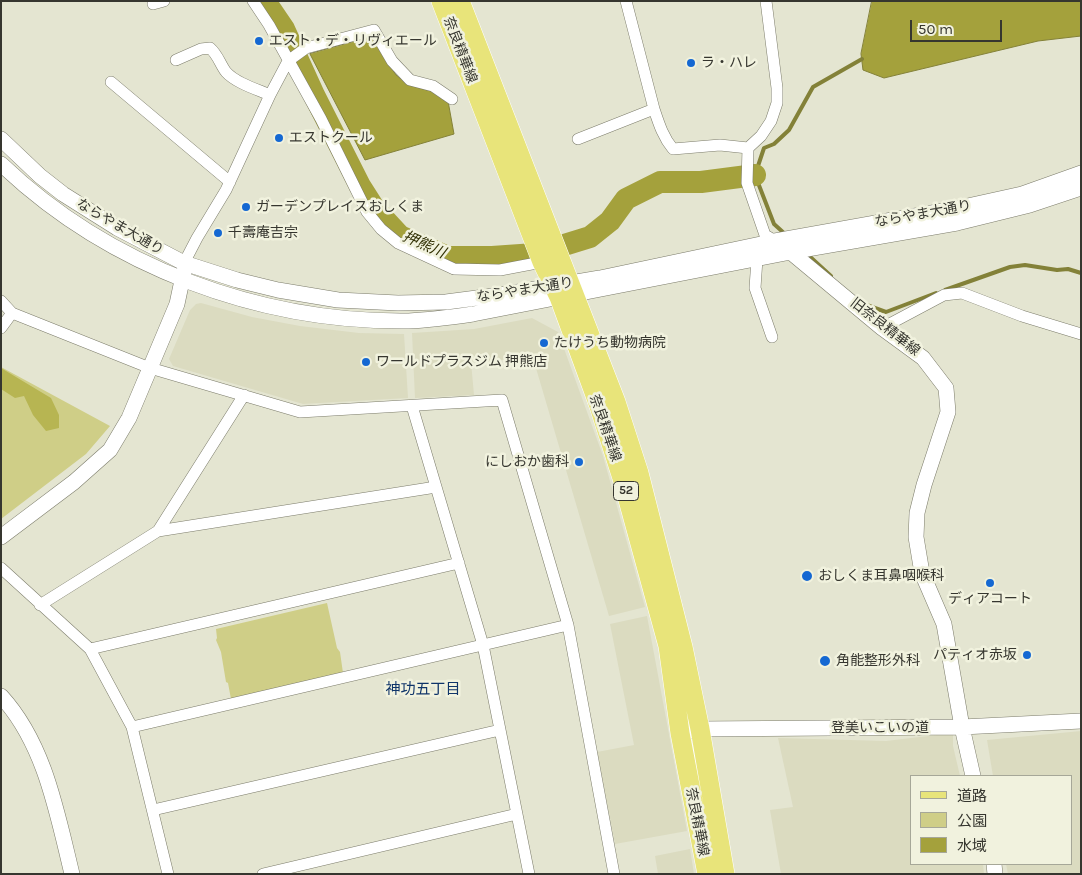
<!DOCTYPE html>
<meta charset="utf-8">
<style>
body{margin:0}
#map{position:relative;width:1082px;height:875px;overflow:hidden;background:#e4e5d1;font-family:Karla,"Noto Sans JP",sans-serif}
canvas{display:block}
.frame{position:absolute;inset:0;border:2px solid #36362f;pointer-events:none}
.legend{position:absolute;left:910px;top:775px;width:162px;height:90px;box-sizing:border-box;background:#f1f2de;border:1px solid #a6a798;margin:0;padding:6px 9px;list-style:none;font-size:15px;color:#36362f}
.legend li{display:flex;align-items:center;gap:10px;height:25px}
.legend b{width:25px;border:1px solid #a6a798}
.scale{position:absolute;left:910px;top:20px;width:92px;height:22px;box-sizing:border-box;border:2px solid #36362f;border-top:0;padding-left:6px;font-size:15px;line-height:18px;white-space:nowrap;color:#36362f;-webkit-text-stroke:4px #f1f2de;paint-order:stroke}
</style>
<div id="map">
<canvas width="1082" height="875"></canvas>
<div class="frame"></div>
<ul class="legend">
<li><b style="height:6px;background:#e8e47a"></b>道路</li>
<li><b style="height:14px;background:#cfce87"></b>公園</li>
<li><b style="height:14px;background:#a4a13c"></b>水域</li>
</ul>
<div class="scale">50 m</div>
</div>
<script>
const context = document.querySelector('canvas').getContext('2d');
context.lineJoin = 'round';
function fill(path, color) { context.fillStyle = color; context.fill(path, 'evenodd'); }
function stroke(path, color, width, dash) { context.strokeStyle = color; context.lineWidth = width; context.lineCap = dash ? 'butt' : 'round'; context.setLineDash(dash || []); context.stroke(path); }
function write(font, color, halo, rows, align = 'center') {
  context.font = font + ' Karla,"Noto Sans JP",sans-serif'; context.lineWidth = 5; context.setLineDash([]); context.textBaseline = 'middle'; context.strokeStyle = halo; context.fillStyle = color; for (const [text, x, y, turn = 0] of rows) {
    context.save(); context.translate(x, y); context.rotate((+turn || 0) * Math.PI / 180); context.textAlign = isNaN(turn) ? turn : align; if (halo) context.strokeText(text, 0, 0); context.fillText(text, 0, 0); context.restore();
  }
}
fill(new Path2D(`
 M201,303L252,317L300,326L359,333L404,334L408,398L303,404L173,366L169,359L190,310L196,304Z
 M532,318L558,332L603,456L645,607L609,616L533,358L471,362L474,395L415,398L412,333L474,329Z
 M647,616L687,831L615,844L597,752L634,745L610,624Z
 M1081,731V874H1008L1006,864H1071V776H993L987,740Z
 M953,733V746L960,776H911V864H983L984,874H781L770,810L793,807L778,738L886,741Z
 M690,849L694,874H658L655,856Z`), '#dbdbc0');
fill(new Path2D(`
 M1,367L110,426L86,454L1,519Z
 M327,603L337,648L340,652L343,673L231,699L228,683L226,682L221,652L216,640L217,638L216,629Z`), '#cfce87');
fill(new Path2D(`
 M1,368L51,398L59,415V428L46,431L33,415L24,396L15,398L1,389Z`), '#b7b552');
const water = new Path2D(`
 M872,1H1081V36L1038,41L884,78L863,70L861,54Z
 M371,37L396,75L409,85L431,91L448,101L454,134L365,160L310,54Z`);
fill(water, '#a4a13c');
stroke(water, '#838138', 1);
stroke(new Path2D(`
 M785,234L774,224L755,175L764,148L774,144L789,130L813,87L862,59
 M807,254L831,276
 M945,290L1010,267L1025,265L1057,270L1068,269L1081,273
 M861,303L886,312L936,293`), '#838138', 4);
stroke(new Path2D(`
 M265,1L284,29L314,95L360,186L374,208L400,236L448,257H492L535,254L590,237L610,221L626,199L660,182H701L755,175`), '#a4a13c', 22);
const minor = new Path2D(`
 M253,1L269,25L321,119L367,212L381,229L398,243L454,269L500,270L542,262
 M626,1L654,109
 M766,1L777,88V103L771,121L761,136L748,148L747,183L765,235L775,241
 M153,4L164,1
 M176,60L201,49L210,48C218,55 220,64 226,72C236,83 256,89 270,95
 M111,82L230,182
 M578,139L654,109C659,124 663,137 673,149L720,145L748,148
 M757,259L755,288L772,337
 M184,263L197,238L226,190L270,95L288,61L306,48L374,30L392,61L410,80L433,86L452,99
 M1,301L12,313L150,368L300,412L502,400L568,625L614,874
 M1,328L12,313
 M882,328L944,295L962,293L1022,316L1081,334
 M412,406L483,645L529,874
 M158,531L436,487
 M1,568L90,649L132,727L168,874
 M40,605L158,531L244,395
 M90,649L459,563
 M132,727L568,625
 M153,810L500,730
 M263,874L517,814`);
const tertiary = new Path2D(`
 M1,139L40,176L63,194L117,228L184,263L237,280L278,290L338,300L398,303L446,302L500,295L600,278L775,241L954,209L1022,194L1081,173
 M1,164C109,267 260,323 409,321C430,320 452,317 473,314L791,252L957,223L1030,205L1081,188
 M787,249L882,328L923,358L946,388L948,412L924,485L917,513L916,537L922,573L944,624L962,727L973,776
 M1,537L74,482L110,450L129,418L177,304L184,271
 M1,696C45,744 57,813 72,874
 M690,731L700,729L962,727L1081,721
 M994,864L995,874`);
const primary = new Path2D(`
 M441,1L542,262L559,297L599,406L622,478L668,646L680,733L707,874
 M460,1L616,402L639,473L683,647L700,729L725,874`);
stroke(minor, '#7c7c6b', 12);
stroke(tertiary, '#7c7c6b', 16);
stroke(primary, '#fff', 20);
stroke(minor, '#fff', 11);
stroke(tertiary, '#fff', 15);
stroke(primary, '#e8e47a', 19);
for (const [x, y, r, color] of [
 [259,41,5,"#1568d2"],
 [691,63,5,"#1568d2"],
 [279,138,5,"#1568d2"],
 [246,207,5,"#1568d2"],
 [218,233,5,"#1568d2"],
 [544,343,5,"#1568d2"],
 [366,362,5,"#1568d2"],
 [579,462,5,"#1568d2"],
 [807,576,6,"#1568d2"],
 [990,583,5,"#1568d2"],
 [1027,655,5,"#1568d2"],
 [825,661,6,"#1568d2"]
]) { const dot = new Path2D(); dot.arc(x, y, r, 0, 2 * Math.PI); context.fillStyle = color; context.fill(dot); stroke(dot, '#f1f2de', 2); }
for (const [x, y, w] of [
 [626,491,25]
]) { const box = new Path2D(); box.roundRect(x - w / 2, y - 9.5, w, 19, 4); context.fillStyle = '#f1f2de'; context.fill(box); stroke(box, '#36362f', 1); }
write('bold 12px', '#36362f', null, [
 ["52",626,491]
]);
write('14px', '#36362f', '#f1f2de', [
 ["エスト・デ・リヴィエール",269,41],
 ["ラ・ハレ",701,63],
 ["エストクール",289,138],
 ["ガーデンプレイスおしくま",256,207],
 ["千壽庵吉宗",228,233],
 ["たけうち動物病院",554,343],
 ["ワールドプラスジム 押熊店",376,362],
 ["にしおか歯科",569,462,"right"],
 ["おしくま耳鼻咽喉科",818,576],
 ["ディアコート",990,599,"center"],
 ["パティオ赤坂",1017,655,"right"],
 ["角能整形外科",836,661]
], 'left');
write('14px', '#36362f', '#f1f2de', [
 ["奈良精華線",460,50,69],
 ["ならやま大通り",923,214,-10],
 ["ならやま大通り",120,227,30],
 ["ならやま大通り",525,290,-9],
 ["旧奈良精華線",885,327,38],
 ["奈良精華線",605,428,71],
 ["登美いこいの道",880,728],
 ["奈良精華線",697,822,79]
]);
write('italic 15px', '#313004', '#f1f2de', [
 ["押熊川",424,245,24]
]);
write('15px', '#103569', '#f1f2de', [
 ["神功五丁目",423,690]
]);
</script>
